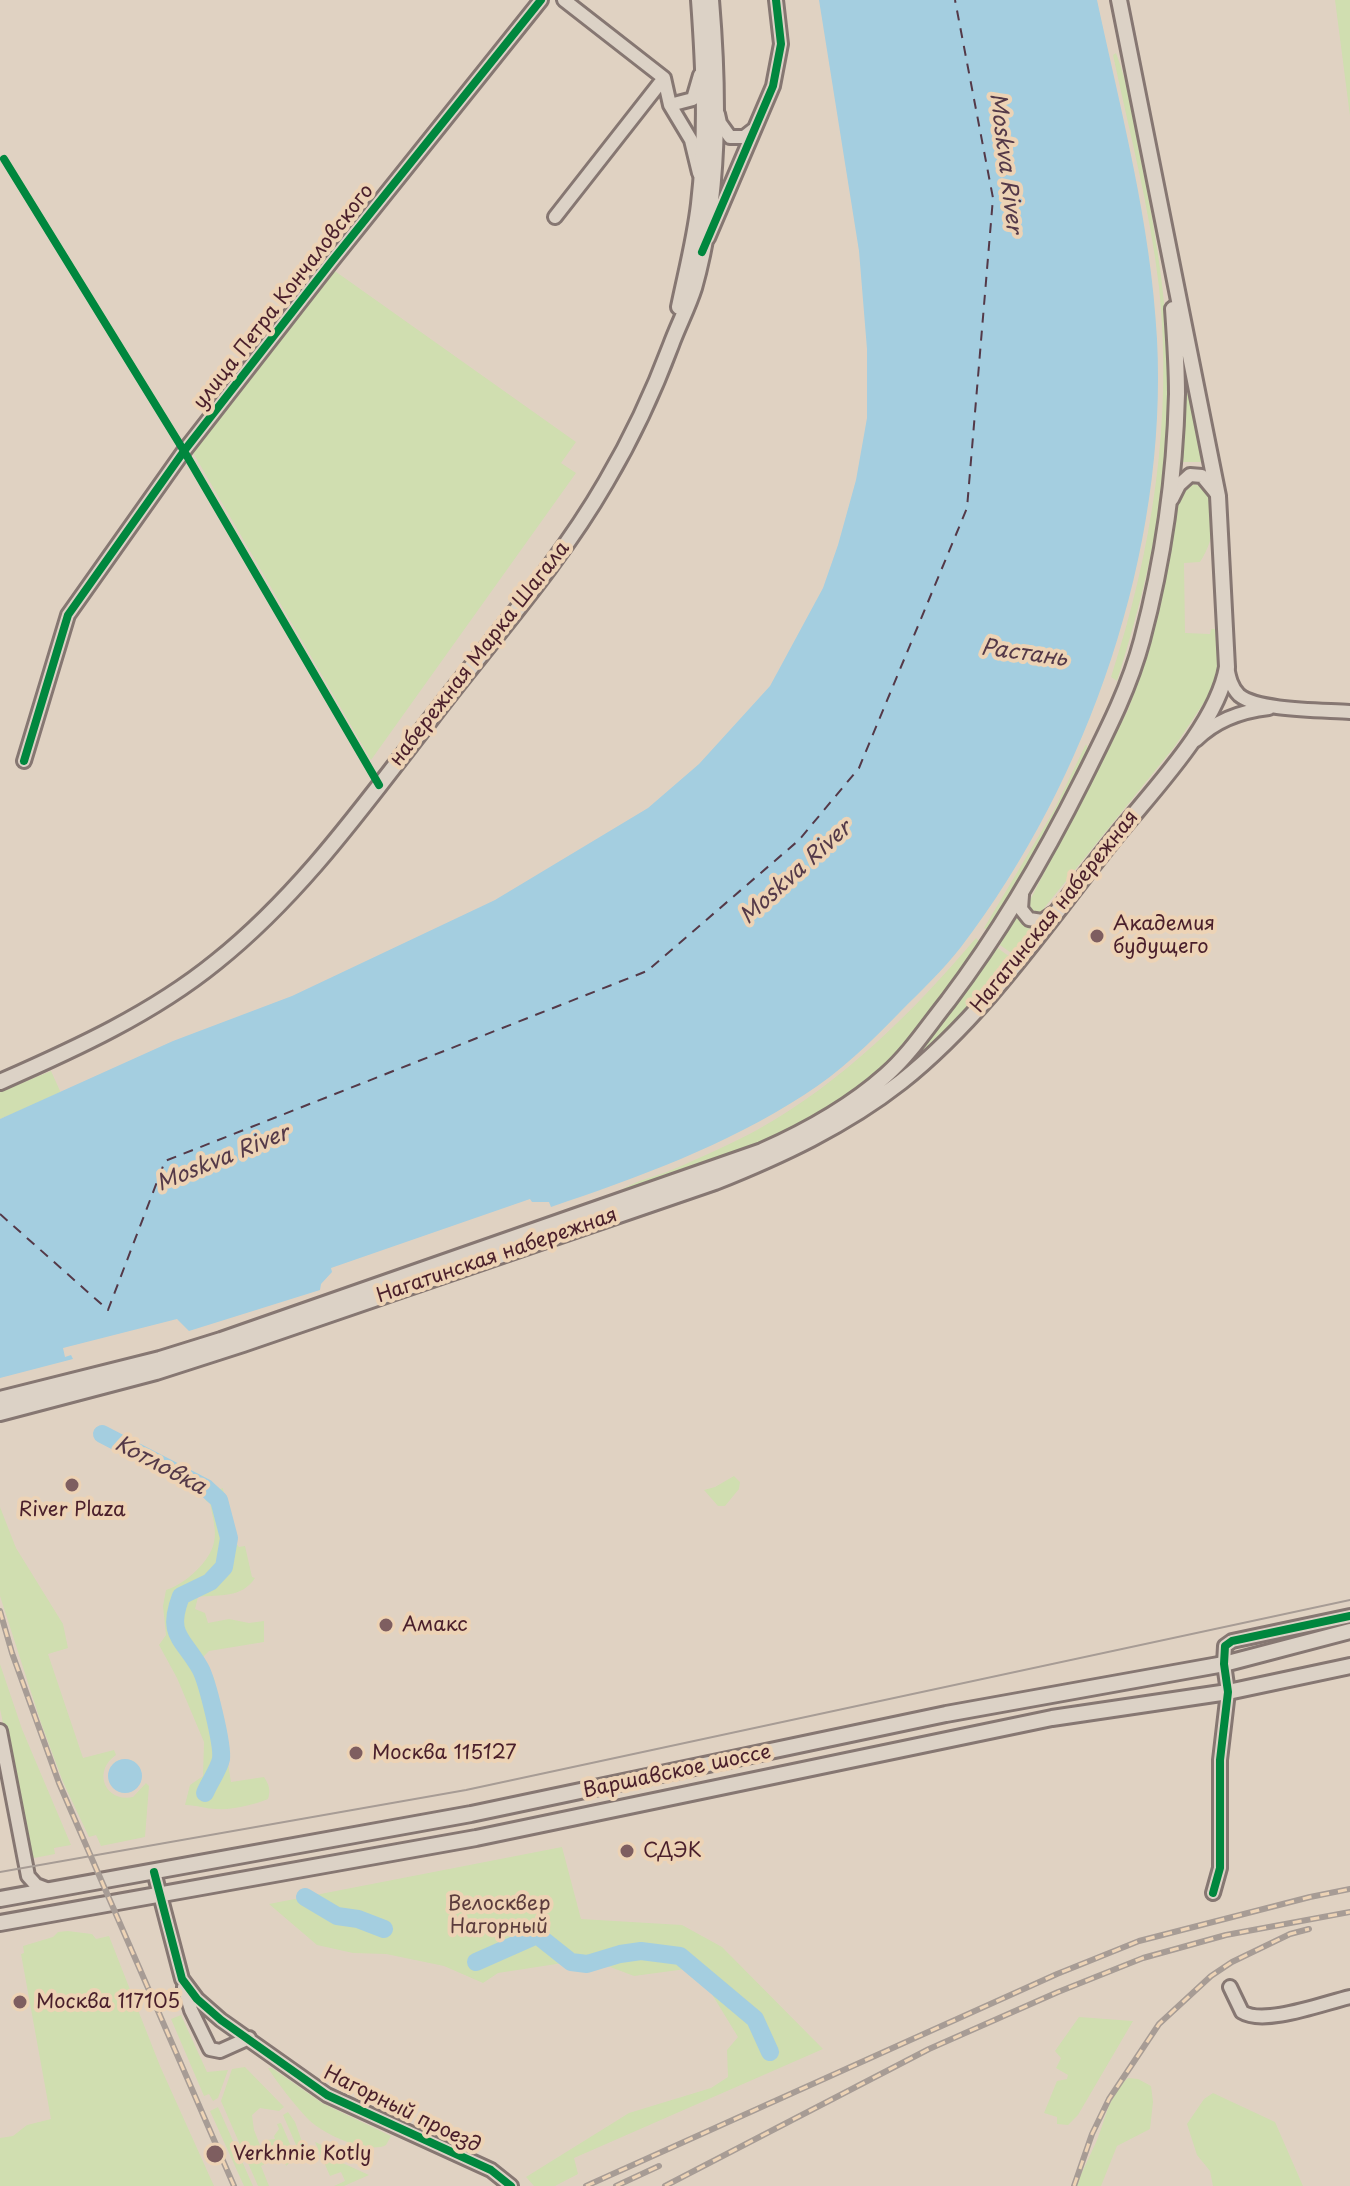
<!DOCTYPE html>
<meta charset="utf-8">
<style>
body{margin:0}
canvas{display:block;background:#e0d2c2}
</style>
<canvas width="1350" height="2186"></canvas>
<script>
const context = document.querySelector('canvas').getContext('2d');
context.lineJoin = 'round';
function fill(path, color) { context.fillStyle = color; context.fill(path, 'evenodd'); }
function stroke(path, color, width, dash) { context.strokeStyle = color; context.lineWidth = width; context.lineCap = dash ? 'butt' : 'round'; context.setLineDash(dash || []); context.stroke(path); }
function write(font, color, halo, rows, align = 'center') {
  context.font = font + ' "Playpen Sans",sans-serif'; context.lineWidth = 8; context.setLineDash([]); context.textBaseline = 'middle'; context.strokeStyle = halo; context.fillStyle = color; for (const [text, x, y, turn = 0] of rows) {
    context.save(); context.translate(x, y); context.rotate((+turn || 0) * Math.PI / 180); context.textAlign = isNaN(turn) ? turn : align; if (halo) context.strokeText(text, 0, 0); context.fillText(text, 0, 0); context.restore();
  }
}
fill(new Path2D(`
 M1335,0H1350V116Z
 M1116,53C1130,88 1134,129 1142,166C1158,242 1169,317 1169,395C1169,492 1146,589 1117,681L1111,677C1152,551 1173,420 1159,287C1150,209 1129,131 1113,55Z
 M332,269L576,442L561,463L576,473L371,760L192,451Z
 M1185,383L1205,462H1182Z
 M1195,484C1223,496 1215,541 1200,562L1184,563L1185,633L1210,634L1211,629H1215L1218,637L1219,657L1213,689L1175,746L1041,912L1033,913L1029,902L1128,710L1148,652L1177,498L1184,489Z
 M1086,744L1089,751L1059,811L990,932L984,928L1053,812Z
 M1016,913L1024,924L1039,928L1017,957L997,943Z
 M976,938L981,943C946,985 916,1032 878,1072C862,1090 840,1103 819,1115C760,1150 697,1170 633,1192H618C635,1180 656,1177 674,1169C702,1157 731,1144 757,1130C843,1082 913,1012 976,938Z
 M995,946L1014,960L941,1040L888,1085L913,1057Z
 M51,1071L61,1093L0,1119V1092Z
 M161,1463L217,1490L223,1488L229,1533L239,1547L245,1546L252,1577L255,1578C241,1599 220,1594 198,1597L195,1609L205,1613L208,1623L229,1619L249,1623L264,1621V1642L209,1651L203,1657L206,1673L214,1678L231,1782L264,1777C269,1785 271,1790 268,1799C253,1805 233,1810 217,1809C206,1809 197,1805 185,1805L190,1785L203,1776L204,1742L177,1678L159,1645L166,1635L163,1606L166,1590C184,1585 211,1561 214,1542C217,1530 212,1515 210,1503L206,1501L204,1493L157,1471V1466Z
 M734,1476L740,1482L739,1489L725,1506H718L704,1490L715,1487Z
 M0,1507L16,1548L63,1624L68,1648L48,1654L83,1758L114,1750L116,1755C92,1771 105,1803 133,1797L146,1783L149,1786L145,1837L101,1846L96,1835L89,1837L63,1782L41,1723L0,1596Z
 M0,1664L22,1729L71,1845L54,1848L55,1854L34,1858L31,1854L0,1709Z
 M562,1847L581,1919L682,1925L722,1947L823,2049L574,2158L578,2174L555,2186H534L526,2177L629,2113L711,2088L728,2077L727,2050L738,2037L710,1991L686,1969L634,1976L589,1959L498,1973L483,1983L444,1966L386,1954L353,1953L317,1945L269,1904Z
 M68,1931L92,1934L96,1939L109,1936L160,2066L214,2186H0V2138L13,2136L27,2125L51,2119L21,1954L24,1953L23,1946L53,1937L58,1932Z
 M181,2015L207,2072L228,2070L218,2098L213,2101L209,2094L204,2096L171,2019Z
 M1079,2017L1133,2021L1078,2115L1068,2125L1057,2124V2117L1044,2113L1057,2081L1067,2079L1068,2075L1056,2068L1061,2058L1055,2051Z
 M245,2067L284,2107L279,2111L260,2108L252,2115L254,2130L267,2163L261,2166L269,2186H258L221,2101L232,2069Z
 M268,2068H272L322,2103L391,2136L386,2145C368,2155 320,2133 307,2118C293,2103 279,2085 268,2068Z
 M1128,2078L1138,2079L1151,2086L1153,2102L1150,2129L1117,2146L1101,2186H1075C1083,2171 1090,2155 1097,2140C1106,2118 1109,2094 1128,2078Z
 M1213,2093L1275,2122L1303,2186H1213L1210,2171L1197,2155L1187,2124L1204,2099Z
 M218,2107L253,2186H244L210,2111Z
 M288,2112L295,2122L305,2150L300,2154L283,2115Z
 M281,2123L296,2158L286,2166L282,2156L271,2161L264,2144L267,2140L275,2139L274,2136L279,2129L277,2124Z
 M315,2142L324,2146L325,2155L369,2175L344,2186H334L345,2181L341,2172L330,2176Z`), '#d0deb0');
fill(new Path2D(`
 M819,0H1097C1121,112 1151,224 1157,339C1168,549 1089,780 961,947C943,970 921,991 900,1012C871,1042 839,1073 804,1095C725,1146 639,1177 551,1207L549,1202H532L530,1199L331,1268L332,1272L321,1284L320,1290L189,1331L177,1319L63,1348L65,1357L71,1355L73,1359L0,1378V1119L173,1041L292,996L495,900L648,808L699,764L770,686L823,588L838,545L856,480L867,418V349L859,251Z
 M108 1776a17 17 0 1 1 34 0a17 17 0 1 1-34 0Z`), '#a4cee0');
stroke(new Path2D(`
 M102,1434L206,1488L219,1500L229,1538L224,1567L210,1582L181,1596C166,1635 182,1637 200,1668C207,1680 223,1745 221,1759C219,1769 209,1783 205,1793
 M305,1897L337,1916L358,1919L384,1929
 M476,1962L537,1935L571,1962L587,1964L620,1954L641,1951L680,1956L755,2019L770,2052`), '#a4cee0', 18);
stroke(new Path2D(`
 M0,1214L108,1310L165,1161L647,971L799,840L859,768L967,508L993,198L955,0`), '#543948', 2, [10, 8]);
const minor = new Path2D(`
 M564,0L664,78L670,105L691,140L699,173
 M670,105L693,99L700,75
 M718,114L720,123L730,137H744L753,130
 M555,217L664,78
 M708,238L773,86L781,44L776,0
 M1172,499L1179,485L1190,475L1202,476L1216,493
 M1227,667C1229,677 1231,687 1239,695C1258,711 1324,710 1350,712
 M1196,740C1215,721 1242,711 1269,708
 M24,761L68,615L184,451L332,261L541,0
 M1022,895L1021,909L1029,919L1042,921L1052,914
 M0,1731L28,1876L36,1885L49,1890
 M154,1872L182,1979L197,1999L221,2020L327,2095L491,2170L511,2186
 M1213,1893L1220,1868V1760L1228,1692L1224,1664L1225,1646L1232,1641L1350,1616
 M184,1987L191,2010L210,2049L220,2051L249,2038
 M1230,1987L1242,2012C1264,2026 1324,2003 1350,1997`);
const major = new Path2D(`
 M679,307C686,273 695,239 699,204C707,136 704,68 699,0
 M0,1082C75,1049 152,1014 216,962C301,894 364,805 430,720C489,642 557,567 606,482C632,438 653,393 671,345C678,326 688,307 694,288C720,196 719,95 711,0
 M0,1399L160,1359L221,1340L762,1151C807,1131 849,1108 886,1075C910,1054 928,1026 948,1001C1001,931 1044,857 1083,779C1106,733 1129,689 1142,640C1163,561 1175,476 1177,394C1177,366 1175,337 1173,309
 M0,1413L156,1372L243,1344L715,1182C780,1156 845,1126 901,1082C985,1015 1045,925 1112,841C1149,794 1217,726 1227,667L1218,496L1119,0
 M0,1899L471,1814L946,1714L1224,1664L1350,1631
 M0,1923L476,1838L1052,1718L1228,1692L1350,1666`);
stroke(minor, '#867772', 18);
stroke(major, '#867772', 20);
stroke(minor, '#dcd2c6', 12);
stroke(major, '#dcd2c6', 14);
stroke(new Path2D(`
 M0,1872L466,1790L1350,1600`), '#a79c95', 2);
const rail = new Path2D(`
 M0,1611L12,1653L59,1783L234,2186
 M586,2186L1057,1974L1139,1941L1310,1897L1350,1889
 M616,2186L659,2166
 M665,2186L929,2049L1058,1992L1143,1958L1226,1935L1350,1912
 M1074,2186L1092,2134L1109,2099L1159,2024L1211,1976L1232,1962L1290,1934L1309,1929`);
stroke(rail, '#a79c95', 6);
stroke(rail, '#edd3b5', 3, [9]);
stroke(new Path2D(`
 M4,159L184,451L379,785
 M702,252L773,86L781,44L776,0
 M24,761L68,615L184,451L332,261L541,0
 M154,1872L182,1979L197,1999L221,2020L327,2095L491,2170L511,2186
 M1213,1893L1220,1868V1760L1228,1692L1224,1664L1225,1646L1232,1641L1350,1616`), '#00873e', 8);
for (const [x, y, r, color] of [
 [1097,936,8,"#7e5e60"],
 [72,1485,8,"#7e5e60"],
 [386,1625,8,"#7e5e60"],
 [356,1753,8,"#7e5e60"],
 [627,1851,8,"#7e5e60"],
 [20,2002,8,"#7e5e60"],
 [215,2154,10,"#7e5e60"]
]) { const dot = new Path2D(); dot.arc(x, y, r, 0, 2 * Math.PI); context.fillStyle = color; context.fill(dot); stroke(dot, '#edd3b5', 3); }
write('20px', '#4a1f2b', '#edd3b5', [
 ["улица Петра Кончаловского",284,297,-52],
 ["набережная Марка Шагала",480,654,-52],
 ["Нагатинская набережная",1055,912,-51],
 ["Нагатинская набережная",497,1256,-19],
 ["Варшавское шоссе",677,1772,-12],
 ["Нагорный проезд",402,2110,26]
]);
write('20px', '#4a1f2b', '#edd3b5', [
 ["Академия",1113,924],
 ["будущего",1113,947],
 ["River Plaza",72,1510,"center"],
 ["Амакс",402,1625],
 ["Москва 115127",372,1753],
 ["СДЭК",643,1851],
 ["Москва 117105",36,2002],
 ["Verkhnie Kotly",233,2154]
], 'left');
write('20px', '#5c3d3d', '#edd3b5', [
 ["Велосквер",499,1904],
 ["Нагорный",499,1927]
]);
write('italic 22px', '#543948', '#edd3b5', [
 ["Moskva River",1005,163,83],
 ["Растань",1024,654,8],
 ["Moskva River",796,873,-42],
 ["Moskva River",223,1159,-22],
 ["Котловка",160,1466,28]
]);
</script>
